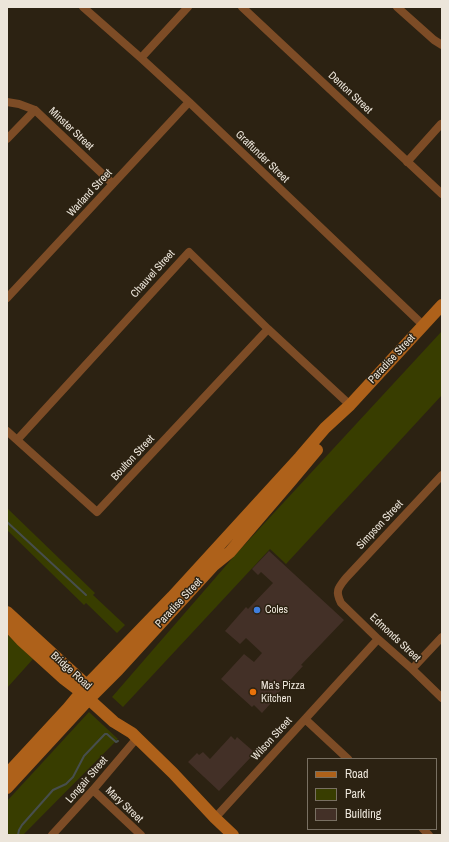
<!DOCTYPE html>
<style>
body{margin:0}
#map{position:relative;width:449px;height:842px;overflow:hidden;background:#2c2212;font-family:"Archivo Narrow",sans-serif}
canvas{display:block}
.frame{position:absolute;inset:0;border:8px solid #ece5da;pointer-events:none}
.legend{position:absolute;left:307px;top:758px;width:130px;height:72px;box-sizing:border-box;background:#2c2212;border:1px solid #797062;margin:0;padding:5px 7px;list-style:none;font-size:12px;color:#ece5da}
.legend li{display:flex;align-items:center;gap:8px;height:20px}
.legend b{width:20px;border:1px solid #797062}
</style>
<div id="map">
<canvas width="449" height="842"></canvas>
<div class="frame"></div>
<ul class="legend">
<li><b style="height:5px;background:#ae611a"></b>Road</li>
<li><b style="height:11px;background:#383d00"></b>Park</li>
<li><b style="height:11px;background:#433027"></b>Building</li>
</ul>
</div>
<script>
const context = document.querySelector('canvas').getContext('2d');
context.lineJoin = 'round';
function fill(path, color) { context.fillStyle = color; context.fill(path, 'evenodd'); }
function stroke(path, color, width, dash) { context.strokeStyle = color; context.lineWidth = width; context.lineCap = dash ? 'butt' : 'round'; context.setLineDash(dash || []); context.stroke(path); }
function write(font, color, halo, rows, align = 'center') {
  context.font = font + ' "Archivo Narrow",sans-serif'; context.lineWidth = 3; context.setLineDash([]); context.textBaseline = 'middle'; context.strokeStyle = halo; context.fillStyle = color; for (const [text, x, y, turn = 0] of rows) {
    context.save(); context.translate(x, y); context.rotate((+turn || 0) * Math.PI / 180); context.textAlign = isNaN(turn) ? turn : align; if (halo) context.strokeText(text, 0, 0); context.fillText(text, 0, 0); context.restore();
  }
}
fill(new Path2D(`
 M442,331V395L286,564L270,549L123,707L112,697L236,554Z
 M7,508L95,593L93,595L125,625L117,633L86,603L84,605L7,530Z
 M7,634L33,659L7,688Z
 M89,712L118,739L23,835H7V801Z`), '#383d00');
stroke(new Path2D(`
 M7,522L86,595
 M18,835L19,830L22,825L53,790L66,784L73,777L84,756L104,735L105,734H107L116,742L118,741`), '#474e4d', 2);
fill(new Path2D(`
 M269,551L344,620L301,665L303,666L270,702L271,703L262,713L254,705L252,707L221,679L244,654L254,662L262,653L246,638L240,644L225,631L246,607L248,609L273,583L261,572L258,575L252,569Z
 M231,736L235,740L237,737L253,751L255,748L260,752L255,758L252,756L219,791L188,762L197,753L199,755L203,752L210,759Z`), '#433027');
stroke(new Path2D(`
 M83,7L141,58L189,102L423,325
 M242,7L442,194
 M397,7L434,40L442,45
 M141,58L188,7
 M7,102L19,104L35,110L113,184
 M7,139L35,110
 M407,162L441,124
 M7,298L189,102
 M7,431L97,512L268,329
 M17,440L189,252L268,329L350,405
 M442,475L346,578C338,588 335,591 341,603L378,639L412,669L442,698
 M412,669L442,637
 M305,719L348,759
 M93,790L141,835
 M215,818L378,639
 M423,829L429,835
 M52,835L93,790L137,738`), '#7d4c26', 8);
stroke(new Path2D(`
 M7,612L92,690
 M7,625L21,640L64,679L81,692L114,722L132,733L137,738L173,773L215,818L233,835
 M7,774L68,708L87,685L172,597L300,457L325,428L350,405L442,305
 M7,788L89,699L118,670L214,565L230,552L290,482L317,450`), '#ae611a', 12);
for (const [x, y, r, color] of [
 [257,610,4,"#3f7fe0"],
 [253,692,4,"#e8710a"]
]) { const dot = new Path2D(); dot.arc(x, y, r, 0, 2 * Math.PI); context.fillStyle = color; context.fill(dot); stroke(dot, '#2c2212', 1.5); }
write('11px', '#ece5da', '#2c2212', [
 ["Denton Street",350,93,43],
 ["Minster Street",71,129,43],
 ["Graffunder Street",262,157,44],
 ["Warland Street",90,193,-47],
 ["Chauvel Street",153,274,-48],
 ["Paradise Street",392,359,-47],
 ["Boulton Street",133,458,-47],
 ["Simpson Street",380,525,-47],
 ["Paradise Street",179,603,-47],
 ["Edmonds Street",395,638,43],
 ["Bridge Road",71,671,42],
 ["Wilson Street",272,739,-48],
 ["Longair Street",87,780,-49],
 ["Mary Street",124,805,43]
]);
write('11px', '#ece5da', '#2c2212', [
 ["Coles",265,610],
 ["Ma's Pizza",261,686],
 ["Kitchen",261,699]
], 'left');
</script>
